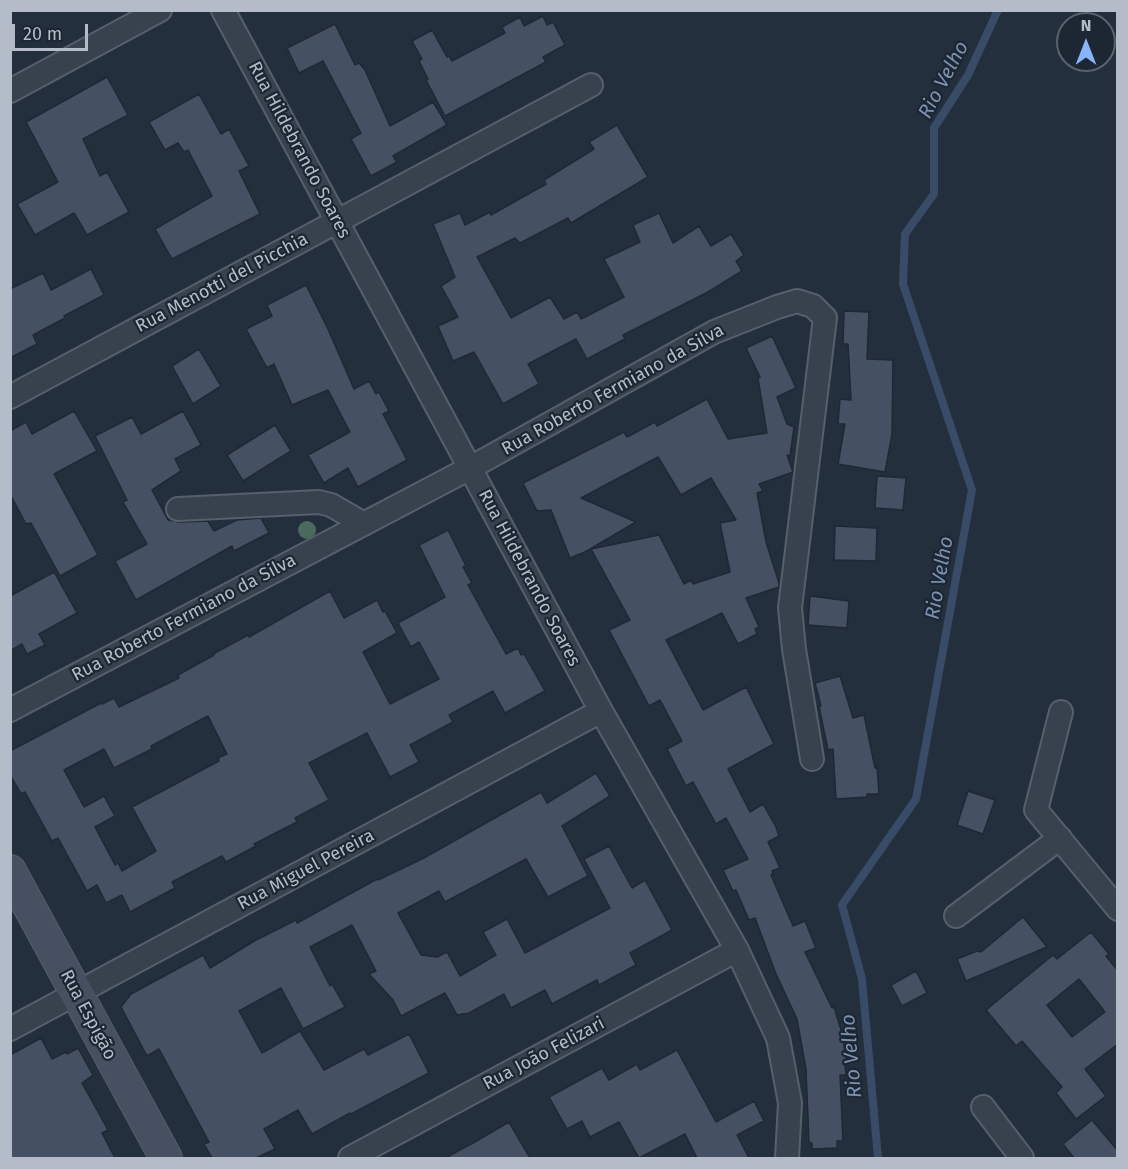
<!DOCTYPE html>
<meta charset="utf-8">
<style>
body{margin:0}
#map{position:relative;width:1128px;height:1169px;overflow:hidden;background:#242f3e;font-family:"Fira Sans",sans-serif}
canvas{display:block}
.frame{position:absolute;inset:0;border:12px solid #b4bcc9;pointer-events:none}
.north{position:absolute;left:1056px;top:12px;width:60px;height:60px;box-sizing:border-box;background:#1d2633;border:2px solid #59626f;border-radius:50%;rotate:0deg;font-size:16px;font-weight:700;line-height:24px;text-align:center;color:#b4bcc9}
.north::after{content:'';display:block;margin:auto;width:21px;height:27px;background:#8ab4f8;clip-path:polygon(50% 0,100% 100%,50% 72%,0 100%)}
.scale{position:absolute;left:12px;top:24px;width:76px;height:27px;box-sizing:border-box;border:3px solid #b4bcc9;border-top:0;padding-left:8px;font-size:18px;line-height:21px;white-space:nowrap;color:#b4bcc9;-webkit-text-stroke:4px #1d2633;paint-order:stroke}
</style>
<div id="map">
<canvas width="1128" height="1169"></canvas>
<div class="frame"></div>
<div class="north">N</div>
<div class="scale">20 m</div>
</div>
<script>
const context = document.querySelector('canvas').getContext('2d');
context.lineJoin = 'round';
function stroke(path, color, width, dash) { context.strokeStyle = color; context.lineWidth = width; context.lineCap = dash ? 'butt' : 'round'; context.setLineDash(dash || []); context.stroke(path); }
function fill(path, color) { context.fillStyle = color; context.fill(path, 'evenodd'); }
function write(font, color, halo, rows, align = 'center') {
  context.font = font + ' "Fira Sans",sans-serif'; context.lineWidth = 4.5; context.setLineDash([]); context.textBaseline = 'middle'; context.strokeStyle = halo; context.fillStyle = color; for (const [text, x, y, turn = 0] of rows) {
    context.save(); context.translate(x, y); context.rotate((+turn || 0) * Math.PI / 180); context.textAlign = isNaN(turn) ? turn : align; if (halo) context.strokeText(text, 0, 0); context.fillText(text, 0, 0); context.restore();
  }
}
stroke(new Path2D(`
 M878,1158L862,979L842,905L916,799L972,490L903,284L905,234L934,194V128L968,75L998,10`), '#394c67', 8);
const building = new Path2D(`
 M543,16L547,25L553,22L565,45L543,57L546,62L445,116L426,80L428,79L419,61L422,59L412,41L432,30L447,57L449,56L452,61L505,33L502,27L520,17L524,26Z
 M335,24L355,65L359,63L365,70L390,126L433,102L447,125L393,156L397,162L371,176L351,139L361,133L323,61L299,73L287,48Z
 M107,77L128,115L83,139L100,176L107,172L129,212L87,235L74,213L35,235L17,204L58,182L26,122Z
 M199,94L221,134L229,129L249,166L239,171L260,214L172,259L155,229L212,196L188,150L184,152L178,143L165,150L149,122Z
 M617,125L648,177L571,223L568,218L520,243L515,238L477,257L511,318L550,297L564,319L577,312L581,319L624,297L604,259L640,242L633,225L659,213L673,243L699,226L711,246L731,234L744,255L736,261L742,271L708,292L623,335L625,339L587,359L576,339L528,364L539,384L503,404L474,352L453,361L438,326L458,317L441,286L455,277L433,224L460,213L465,225L490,212L491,215L546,184L544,180L594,149L589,142Z
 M91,269L104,295L64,316L65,318L33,335L37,344L10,358V289L43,273L51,290Z
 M306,285L328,329L354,389L369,381L376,394L379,392L389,411L383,414L407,460L358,487L348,468L324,483L308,455L350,432L328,390L292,405L274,364L267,368L246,329L272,316L267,305Z
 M844,311L869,312L867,359L893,360L892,434L885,472L838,464L845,424H838L840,399L851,400L848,344H843Z
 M772,336L796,388L777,397L787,424L794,427L790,456L787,455L793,472L759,484L763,491L757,493L766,542L779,583V587L746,598L759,627L755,629L757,634L738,644L722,613L666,640L703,710L746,687L774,744L728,769L750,812L763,804L776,827L779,836L768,842L780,868L772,871L773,873L771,875L793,926L805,921L816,948L805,952L832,1008L834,1007L842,1033L847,1064L845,1065L846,1075H840L843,1141H837V1148L812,1149V1143H809L806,1069L797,1019L776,974L755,918L749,920L736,890L733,891L723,870L748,859L726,818L716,824L693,782L686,786L667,749L682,741L660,700L649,706L609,630L630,620L591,549L659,535L684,584L691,580L693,584L730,572L720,523L736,520L711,478L681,495L658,457L581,498L636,522L585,552L570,558L551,510L537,511L523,483L624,432L627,437L655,422L657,426L707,399L728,439L767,433L758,378L760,377L746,348Z
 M199,349L221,386L193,404L172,366Z
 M74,411L97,451L54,474L98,555L60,576L31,523L26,524L10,494V431L26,422L32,434Z
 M183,411L201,445L175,459L181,471L152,490L168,520L179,522L208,521L214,531L237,520L261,518L269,533L234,551L232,546L136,600L115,561L147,544L123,502L127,500L95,436L132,417L141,434Z
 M275,425L291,451L243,481L227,455Z
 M877,476L906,478L903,510L875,508Z
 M835,526L877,528L876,561L834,560Z
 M448,530L466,566L463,567L472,583L468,585L506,654L518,648L521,655L524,654L545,691L505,713L493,691L449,715L453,722L410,745L419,762L390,777L367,733L309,763L329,800L295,818L297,822L254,844L256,846L226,862L222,856L172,882L175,888L130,912L122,895L106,903L97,885L87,891L58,838L52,841L25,792L21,794L10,775V751L101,703L102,704L114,698L119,707L179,678L178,675L214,655L213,654L248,635L249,637L330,591L344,618L377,600L383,612L385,611L397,633L363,652L390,704L439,679L419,642L411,647L398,623L445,597L419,545ZM208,716L227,754L218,758L219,761L132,807L156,851L122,871L118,863L115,865L95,827L115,816L104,796L84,807L64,770L104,749L114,768L152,749L151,746Z
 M54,572L77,613L39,634L45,645L27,654L22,644L10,651V596Z
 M810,596L849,601L847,628L808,625Z
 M840,676L853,718L864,715L875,768L877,767L879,794H867V797L836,799L833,749L828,750L819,706H821L815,683Z
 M596,773L610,796L562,826L588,876L548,897L526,859L445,902L439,891L398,913L421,955L437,957L447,952L460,976L496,955L483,932L507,919L525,953L610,908L584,859L609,846L632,888L645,880L672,930L630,953L636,965L599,985L597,980L552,1004L545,990L511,1008L504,994L469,1013L457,1015L445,993L401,1016L393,1000L369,974L376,971L352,925L310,947L330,986L332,984L345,1007L303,1029L281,988L239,1011L262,1053L300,1031L324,1070L364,1049L368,1055L409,1034L429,1073L351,1114L350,1113L312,1134L298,1110L264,1129L275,1149L256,1158H212L204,1144L209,1142L159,1049L147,1056L121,1007L131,994L203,955L210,968L256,940L296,920L297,923L377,879L378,880L422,859L541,792L547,803Z
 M968,791L995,800L983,834L957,825Z
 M1023,917L1047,947L966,981L957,959L977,951L981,952Z
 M1091,932L1109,954L1106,956L1118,971V1044L1085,1069L1106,1096L1076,1119L1056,1093L1062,1087L1022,1041L1016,1046L986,1010L1053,955L1057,959ZM1079,979L1105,1012L1072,1037L1047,1005Z
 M916,971L927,993L902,1006L891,985Z
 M41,1038L52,1059L66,1052L67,1054L78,1048L93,1075L82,1083L108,1130L102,1133L115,1158H10V1055Z
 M677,1050L716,1122L754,1101L764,1121L737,1135L749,1158H697L685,1134L639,1158L619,1122L590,1137L582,1121L567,1129L549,1097L602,1068L609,1080L637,1064L640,1070Z
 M1092,1120L1118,1151V1158H1074L1063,1144Z
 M509,1122L530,1158H445L473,1143Z`);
fill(building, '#455162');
stroke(building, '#1f2835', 1.5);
const street = new Path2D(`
 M223,10L601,711L737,950L778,1038L790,1103L787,1158
 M10,91L160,10
 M10,397L591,85
 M178,509L319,502L331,505L364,524
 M10,710L470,468L714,332L777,307L797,301L813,306L825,318L790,608L794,649L812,759
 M1061,712L1036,810L1118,909
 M956,916L1060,838
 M10,1029L601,711
 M983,1107L1022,1158
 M350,1158L737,950`);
const secondary = new Path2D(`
 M10,871L166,1158`);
stroke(street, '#565f6c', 26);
stroke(secondary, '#565f6c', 34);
stroke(street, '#38414e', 22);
stroke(secondary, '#465061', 32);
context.fillStyle = '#4b6a5d';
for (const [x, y] of [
 [307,530]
]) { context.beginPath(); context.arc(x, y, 9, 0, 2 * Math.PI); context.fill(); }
write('18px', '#b4bcc9', '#1d2633', [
 ["Rua Hildebrando Soares",299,150,62],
 ["Rua Menotti del Picchia",222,283,-28],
 ["Rua Roberto Fermiano da Silva",613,390,-29],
 ["Rua Hildebrando Soares",529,578,62],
 ["Rua Roberto Fermiano da Silva",184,618,-28],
 ["Rua Miguel Pereira",306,870,-28],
 ["Rua Espigão",88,1015,62],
 ["Rua João Felizari",544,1054,-28]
]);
write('italic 20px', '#7c92b1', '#1d2633', [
 ["Rio Velho",944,80,-62],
 ["Rio Velho",940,578,-80],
 ["Rio Velho",852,1056,-95]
]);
</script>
